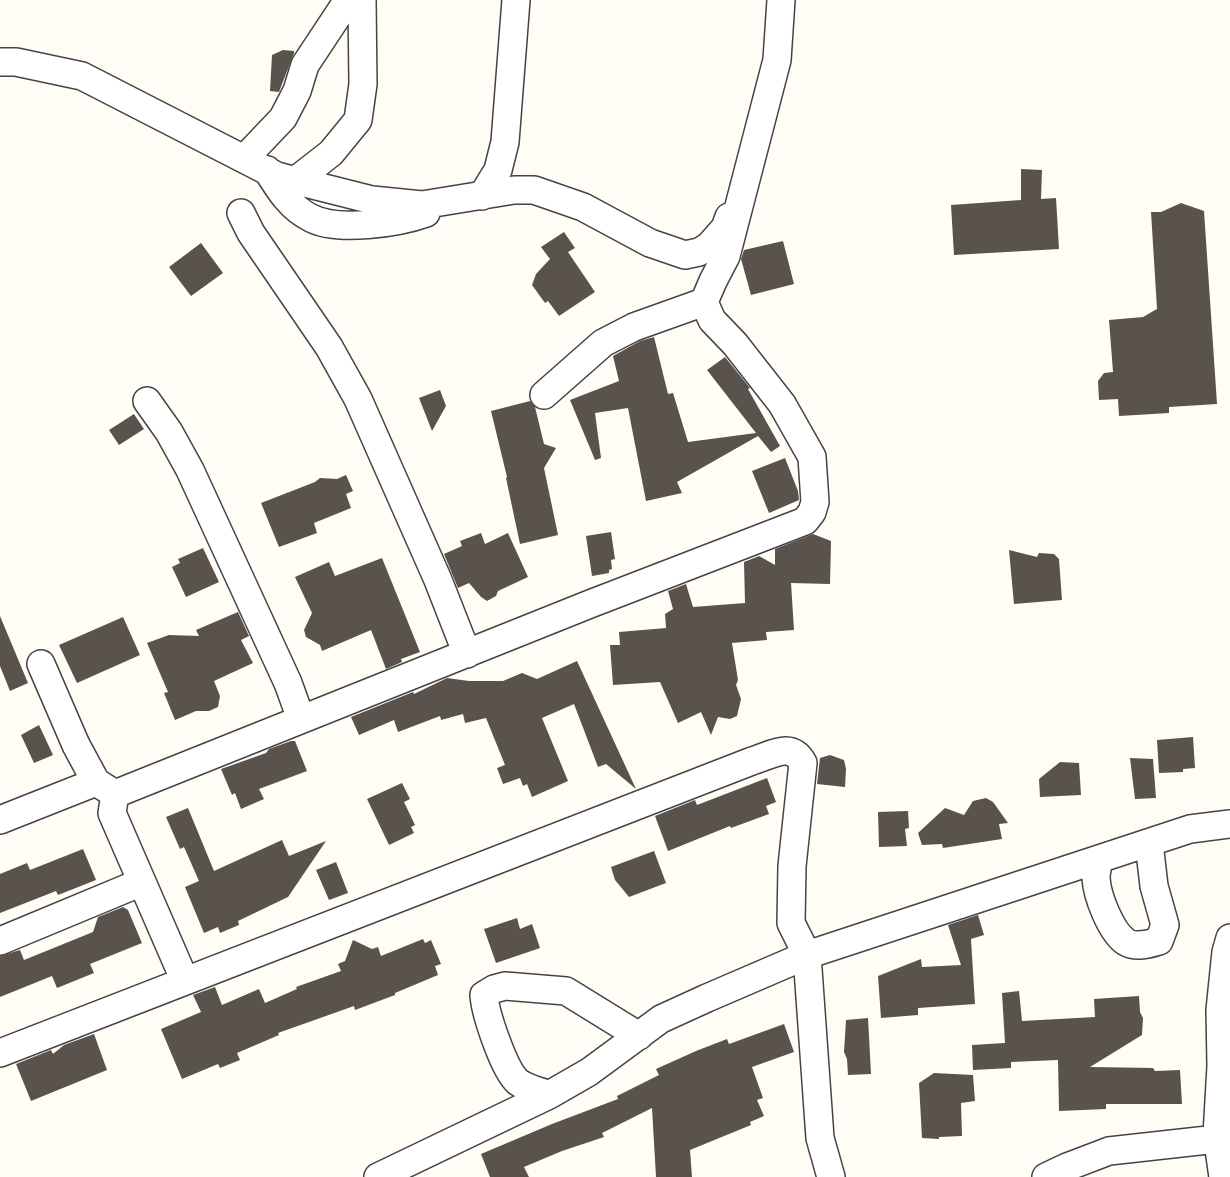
<!DOCTYPE html>
<style>
body{margin:0}
canvas{display:block;background:#fffdf5}
</style>
<canvas width="1230" height="1177"></canvas>
<script>
const context = document.querySelector('canvas').getContext('2d');
context.lineJoin = 'round';
function fill(path, color) { context.fillStyle = color; context.fill(path, 'evenodd'); }
function stroke(path, color, width, dash) { context.strokeStyle = color; context.lineWidth = width; context.lineCap = dash ? 'butt' : 'round'; context.setLineDash(dash || []); context.stroke(path); }
fill(new Path2D(`
 M283,50L294,51V53L279,92L270,91L272,55Z
 M1021,169L1042,170L1041,199L1056,198L1059,249L954,255L951,205L1021,200Z
 M1181,203L1204,211L1217,404L1169,407V413L1119,416L1118,399L1099,400L1098,381L1104,373L1113,372L1109,320L1143,317L1157,309L1151,212H1161Z
 M564,232L575,248L568,252L595,292L559,316L548,301L545,303L532,285L536,274L550,259L541,247Z
 M783,241L794,284L751,295L741,259L744,250Z
 M201,243L223,273L191,296L169,267Z
 M654,337L668,394L673,393L688,442L756,433L707,370L725,357L750,388L748,389L780,446L771,452L758,436L677,482L682,493L646,501L628,408L595,413L601,458L595,460L570,400L619,381L613,356L640,341Z
 M440,390L446,406L432,431L419,398Z
 M530,401L535,407L544,444L556,448L544,468L558,535L520,544L506,478L507,477L491,411Z
 M134,414L144,429L119,445L109,430Z
 M785,458L798,491L799,500L769,513L752,471Z
 M346,475L353,491L346,494L351,508L314,523L317,533L279,547L261,503L315,482L320,478L337,479Z
 M611,532L615,559L611,560L612,569L609,570V573L592,576L586,536Z
 M481,533L485,544L508,533L528,577L498,591L496,596L487,601L481,597L469,583L458,588L444,554L462,546L460,541Z
 M813,534L831,541L830,584L791,583L794,630L766,632L767,640L732,643L738,680L736,685L741,699L737,716L730,719L718,717L711,735L701,712L678,723L660,682L613,685L610,645H620L619,632L666,628L665,614L673,609L668,591L686,584L693,607L745,603L744,562L759,556L775,565V549Z
 M203,548L219,582L186,597L172,567L180,563L178,559Z
 M1009,550L1037,557L1039,553L1054,554L1059,559L1062,600L1014,604Z
 M382,558L420,652L401,659L402,662L386,669L371,630L322,651L320,645L306,637L304,630L312,613L295,577L329,562L335,576Z
 M238,612L249,636L241,640L253,663L214,681L220,696L218,707L209,711H196L175,720L164,693L168,692L147,643L169,635L199,636L196,630Z
 M0,616L28,683L10,691L0,666Z
 M123,617L140,655L77,683L59,645Z
 M577,661L636,789L606,764L598,767L574,704L542,718L568,781L532,797L527,784L523,786L520,778L503,784L497,768L505,765L486,718L465,723L463,714L441,720L440,716L398,732L394,720L359,735L351,717L413,692L414,694L447,678L469,681H503L522,673L537,679Z
 M39,725L53,755L34,763L21,735Z
 M1193,737L1195,768L1183,769V772L1159,773L1157,740Z
 M291,741H295L307,771L259,789L264,799L241,809L235,793L232,795L221,769L266,753L269,749Z
 M830,755L844,760L846,769L845,787L817,784L820,758Z
 M1130,758L1153,759L1156,798L1135,799Z
 M1060,762L1079,763L1081,795L1040,797L1039,779Z
 M767,778L776,802L766,806L769,814L731,828L730,826L668,851L655,816L695,800L697,805Z
 M402,783L410,799L404,802L415,825L411,827L414,833L389,845L367,799Z
 M986,798L993,802L1008,823L999,824L1002,839L943,848L942,844L922,845L918,833L945,808L964,815L973,801Z
 M188,808L214,871L282,840L289,856L326,841L288,897L238,921L239,925L220,933L218,927L204,933L185,887L199,881L184,847L180,849L166,817Z
 M908,811L909,828L905,829L907,846L879,847L878,812Z
 M83,849L96,880L58,895L56,891L0,913V874L27,863L30,870Z
 M654,851L666,883L629,897L615,880L611,867Z
 M336,862L348,893L329,900L316,870Z
 M123,907L128,910L142,943L90,964L94,973L57,988L52,976L0,997V956L20,950L24,960L93,932L98,917Z
 M978,915L984,935L971,939L975,1004L918,1008V1015L881,1018L878,976L921,959L922,967L961,965L948,925Z
 M517,918L520,929L532,924L540,948L496,963L484,929Z
 M423,939L425,943L431,940L441,964L435,966L438,975L395,993V995L355,1010L354,1006L278,1033L279,1035L237,1053L240,1060L220,1068L218,1064L182,1079L161,1029L201,1012L193,995L215,987L222,1005L259,989L265,1003L297,989L296,987L341,971L338,964L345,961L353,940L372,949L378,947L381,956Z
 M1019,991L1022,1021L1095,1017L1094,999L1139,996L1140,1012L1143,1018L1142,1035L1090,1067L1153,1068L1155,1071L1180,1070L1182,1104H1106V1109L1059,1111L1058,1060L1011,1062V1068L973,1070L972,1045L1005,1043L1002,993Z
 M868,1018L871,1074L848,1075L847,1059L844,1052L846,1020Z
 M784,1024L794,1052L752,1067L763,1098L757,1100L764,1116L750,1122L751,1125L690,1150L692,1177H656L652,1108L602,1133L604,1137L562,1151L524,1167L529,1177H490L481,1154L552,1124L618,1099L617,1096L659,1075L656,1069L696,1051L727,1039L729,1044Z
 M94,1034L107,1070L31,1101L16,1064L51,1050L53,1054L64,1045Z
 M934,1073L973,1075L975,1101L961,1103L962,1136L939,1137V1139L922,1138L919,1083Z`), '#5a524d');
const street = new Path2D(`
 M0,62H16L82,76L277,176L372,200L422,205L514,190H534L583,207L650,243L685,255L699,252L709,246L725,228L729,217
 M244,159L283,118L297,91L305,65L348,0
 M267,170C279,189 290,208 311,218C337,232 398,223 426,213
 M295,181L331,153L358,120L363,84L362,0
 M482,196L498,170L505,142L516,0
 M241,213L251,233L329,347L358,399L438,580L467,654
 M544,395L603,343L634,327L704,302
 M147,401L169,432L190,470L288,683L301,719
 M41,664L76,745L96,782
 M115,794L112,813L185,981
 M0,820L96,782L115,794L590,604L805,521L812,512L815,502L812,457L782,404L735,344L712,320L704,302L713,281L726,256L777,60L781,0
 M1099,859C1098,865 1096,872 1096,878C1097,896 1111,932 1126,942C1136,948 1149,944 1159,941L1165,925L1154,886L1149,843
 M0,941L142,882
 M0,1053L752,761C772,755 791,741 803,763L792,866L791,923L807,955L820,1138L831,1177
 M549,1095C539,1091 526,1088 518,1082C504,1070 485,1013 484,995L494,989L505,986L566,991L639,1036
 M378,1177L549,1095L589,1072L661,1019L707,998L807,955L1190,829L1230,824
 M1046,1177L1067,1167L1109,1151L1217,1139
 M1223,1177L1217,1135L1221,1066L1220,1010L1226,952L1230,938`);
stroke(street, '#444', 30);
stroke(street, '#fff', 27);
</script>
